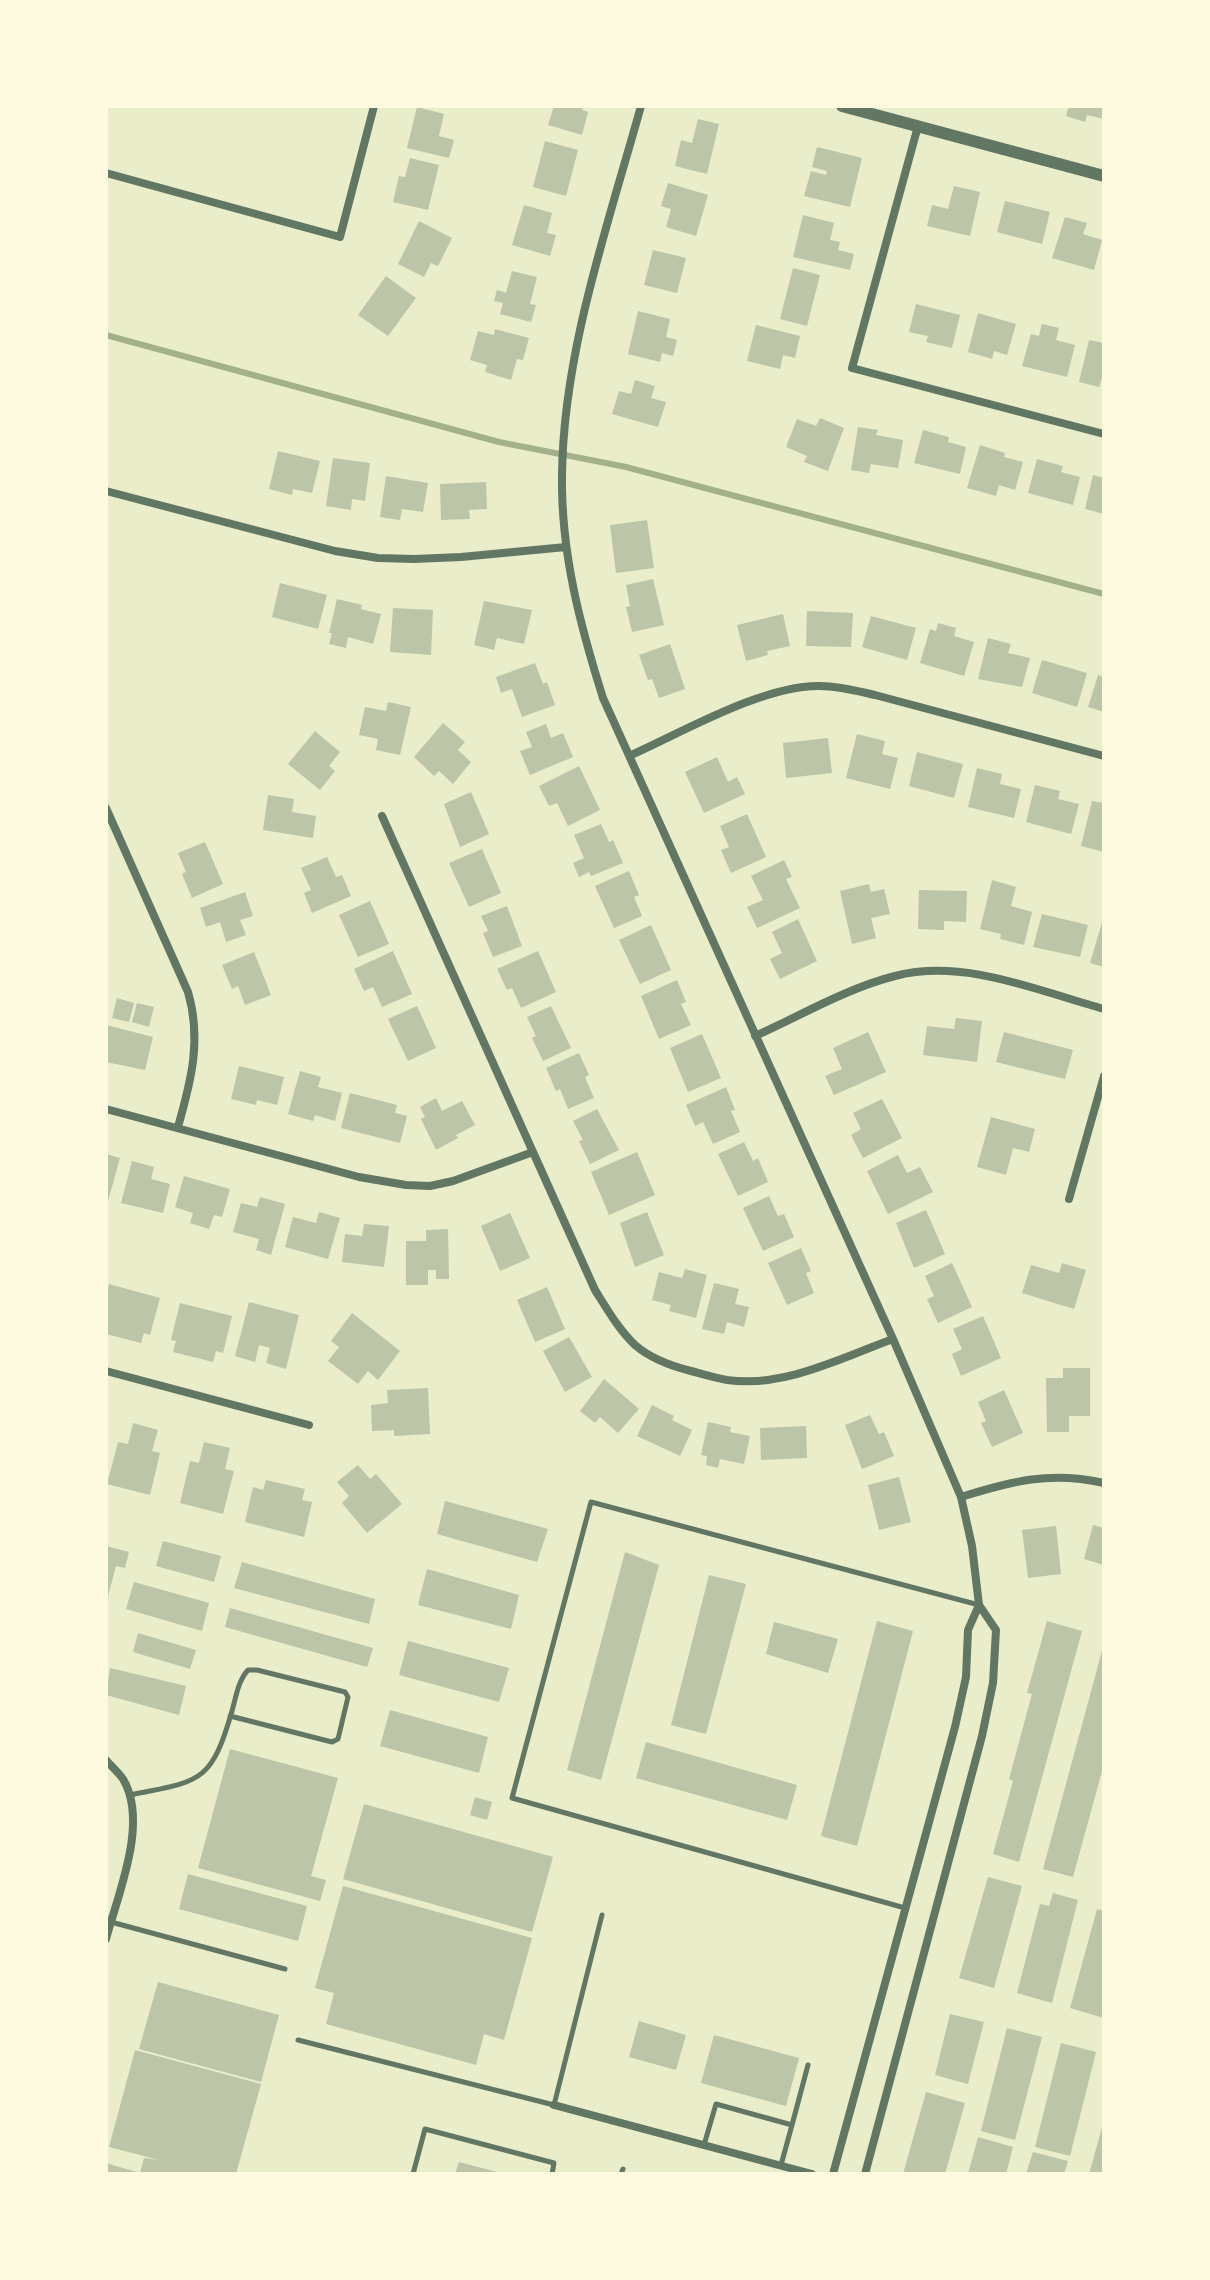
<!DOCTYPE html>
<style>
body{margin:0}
#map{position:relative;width:1210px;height:2280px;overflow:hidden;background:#e9edc9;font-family:"Nunito Sans",sans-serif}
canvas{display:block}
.frame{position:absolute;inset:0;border:108px solid #fefae0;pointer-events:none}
</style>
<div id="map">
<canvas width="1210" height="2280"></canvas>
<div class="frame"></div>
</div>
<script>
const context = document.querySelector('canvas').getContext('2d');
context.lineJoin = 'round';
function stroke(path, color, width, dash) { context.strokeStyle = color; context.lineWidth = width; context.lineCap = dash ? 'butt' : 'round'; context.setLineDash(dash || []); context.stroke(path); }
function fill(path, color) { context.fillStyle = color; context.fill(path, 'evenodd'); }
stroke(new Path2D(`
 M106,335L499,442L626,467L1104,594`), '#a3b18a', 6);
fill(new Path2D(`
 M554,106H584L582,110L588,112L582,135L548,125Z
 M1069,106H1104V119L1087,115L1085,122L1066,116Z
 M417,107L444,114L439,136L454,140L449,158L407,148Z
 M698,119L719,124L707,174L675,166L681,140L692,143Z
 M545,141L578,150L566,196L533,187Z
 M817,147L862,158L850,207L804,196L811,171L826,175L827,171L812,167Z
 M410,158L439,165L428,210L393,202L399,176L405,177Z
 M668,183L708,195L696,236L666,227L671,209L661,206Z
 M954,186L980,192L970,236L927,226L932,205L948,209Z
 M1005,201L1050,212L1042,244L997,232Z
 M524,205L552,213L547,233L556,235L550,256L512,245Z
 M803,215L834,223L830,240L840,242L838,250L854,254L850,270L793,257Z
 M1065,217L1087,223L1083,234L1102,240L1094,270L1052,258Z
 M419,221L452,238L438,266L431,263L424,277L398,264Z
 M653,250L686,258L677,293L644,285Z
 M793,268L820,275L807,326L780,319Z
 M512,271L537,277L530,304L536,305L531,322L500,314L503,303L494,301L497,290L506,293Z
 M386,276L416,298L388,336L358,315Z
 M916,304L960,315L952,348L926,342L928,336L909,332Z
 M638,311L670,319L666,337L677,340L673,356L662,353L660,362L628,354Z
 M978,313L1016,324L1007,355L994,351L992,359L968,352Z
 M1042,324L1059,328L1056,340L1075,345L1067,377L1022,366L1031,334L1039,336Z
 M756,325L800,336L795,358L783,355L780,369L747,361Z
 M495,329L529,338L523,360L517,359L511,380L485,372L487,365L470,360L478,331L494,335Z
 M1089,340L1104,343V372L1099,387L1079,382Z
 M635,380L655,386L651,398L666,402L658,427L612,414L619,391L631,394Z
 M820,418L844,428L828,471L804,462L807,456L786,447L797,419L816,426Z
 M858,427L878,430L876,435L903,440L898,468L871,464L869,473L851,470Z
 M923,430L949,437L948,442L966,447L960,474L914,463Z
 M980,445L1005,453L1004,457L1023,462L1015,490L999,485L996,496L967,488Z
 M278,451L320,461L312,493L293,489L292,495L269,489Z
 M333,458L370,463L365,501L352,499L351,510L326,506Z
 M1037,459L1063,466L1061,472L1080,477L1073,505L1028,493Z
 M1093,475L1104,478V514L1085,509Z
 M386,476L428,483L423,512L402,509L400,520L380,517Z
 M486,482L487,509L469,510L470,519L441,520L440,484Z
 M647,520L654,568L616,573L610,525Z
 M653,579L664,625L632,632L626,607L630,606L626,585Z
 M280,583L327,595L318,629L272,617Z
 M337,599L362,605L361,609L381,614L373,644L348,637L346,648L329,644L332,633H329Z
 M484,601L532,610L524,644L497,638L494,650L474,645Z
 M393,608L433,610L431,655L390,652Z
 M807,611L853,613L851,647L806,646Z
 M783,614L790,646L767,651L768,655L746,661L737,625Z
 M871,616L916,628L907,660L862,647Z
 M938,623L956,628L954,636L974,642L964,676L920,663L930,629L936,631Z
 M988,638L1011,644L1008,653L1030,658L1022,687L978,679Z
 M670,644L685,689L659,698L652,679L648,680L639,655Z
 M1042,660L1087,673L1077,707L1032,693Z
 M535,663L543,684L547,682L555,705L522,717L512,689L501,693L496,677Z
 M1098,675L1104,677V712L1088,707Z
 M388,702L411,707L400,755L376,750L378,739L359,735L365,707L386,711Z
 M443,723L465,742L458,750L471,762L453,784L439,771L434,776L414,757Z
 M546,724L551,738L563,733L573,757L530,775L520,751L532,747L526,732Z
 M315,731L340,752L329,766L335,771L320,790L288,764Z
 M857,734L885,741L882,754L898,758L890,789L846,778Z
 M828,738L832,773L786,778L783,743Z
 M917,752L963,764L954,798L909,786Z
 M717,757L728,782L737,777L745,794L704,813L685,772Z
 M579,766L600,810L568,826L557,803L549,806L539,786Z
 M977,768L1002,774L1000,784L1021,789L1014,818L968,807Z
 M1035,785L1060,791L1058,799L1079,804L1071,834L1026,822Z
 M471,792L489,834L460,847L444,804Z
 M268,795L294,799L292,812L316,816L313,838L263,830Z
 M1092,801L1104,803V852L1081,846Z
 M747,814L766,857L731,873L721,850L729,847L720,826Z
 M601,824L609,842L613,840L623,863L591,876L589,872L579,877L573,863L584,858L574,835Z
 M205,842L223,884L192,898L182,874L186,872L178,853Z
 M482,849L501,893L469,907L449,863Z
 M327,857L336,877L342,875L351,896L312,913L304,893L311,890L301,868Z
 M784,860L792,877L786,879L800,908L757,928L747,907L763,900L751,876Z
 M629,871L639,895L634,897L642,916L614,928L595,886Z
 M992,880L1016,887L1011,906L1032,912L1024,945L1000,939L1001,934L980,929Z
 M869,884L871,892L884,889L890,914L871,918L876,938L852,944L840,891Z
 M919,890L967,891L966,922L944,921V930L918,929Z
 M245,892L253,916L240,920L246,935L226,942L220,922L206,927L200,908Z
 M370,901L389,944L358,957L339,915Z
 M507,906L522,946L493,957L483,933L488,931L481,916Z
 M1042,914L1088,925L1080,957L1033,947Z
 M798,919L817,961L780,979L770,959L782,953L772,932Z
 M1103,919H1104V967L1090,963Z
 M651,925L671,970L640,984L619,940Z
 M393,951L412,994L382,1007L373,987L364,991L354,969Z
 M538,951L556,992L521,1008L512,988L507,990L497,969Z
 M254,952L271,995L245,1005L238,986L232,989L222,965Z
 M677,980L686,1002L681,1004L691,1025L659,1039L641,996Z
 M117,998L134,1003L129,1022L112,1018Z
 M137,1003L154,1007L149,1027L132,1022Z
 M417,1006L436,1048L408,1061L388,1019Z
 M551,1006L571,1048L543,1061L532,1038L536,1036L527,1017Z
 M956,1018L982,1021L977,1062L923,1055L927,1026L954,1029Z
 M106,1025L153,1037L145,1070L106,1062Z
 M868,1032L886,1072L834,1095L825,1076L842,1069L833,1048Z
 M1004,1032L1073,1050L1065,1079L996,1062Z
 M702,1034L721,1078L688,1092L670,1048Z
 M579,1053L589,1075L585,1077L594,1098L568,1109L560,1089L556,1091L546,1068Z
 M239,1066L284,1077L277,1105L257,1100L256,1105L231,1099Z
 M300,1071L321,1077L318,1087L342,1093L335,1121L315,1115L313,1121L288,1114Z
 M726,1087L735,1110L731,1111L740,1132L713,1144L703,1122L695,1126L686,1105Z
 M350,1093L397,1105L395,1113L407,1116L400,1143L341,1128Z
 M436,1098L442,1111L462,1101L475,1125L456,1135L458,1138L436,1150L421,1119L425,1117L420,1107Z
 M882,1099L902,1138L863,1158L851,1135L861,1129L853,1113Z
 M597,1109L619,1150L590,1164L579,1141L583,1140L573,1121Z
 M991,1117L1035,1129L1029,1152L1013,1148L1006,1175L977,1167Z
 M744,1142L753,1161L758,1158L768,1182L738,1196L718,1154Z
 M637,1152L655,1195L609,1215L591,1172Z
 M106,1154L120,1158L107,1205L106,1204Z
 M898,1155L907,1173L920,1167L933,1192L888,1214L867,1171Z
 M132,1161L154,1167L151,1179L170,1184L163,1213L121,1203Z
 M184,1176L230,1189L222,1217L214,1215L209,1229L190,1223L193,1213L175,1207Z
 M769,1196L778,1216L784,1214L794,1237L763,1251L743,1208Z
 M260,1197L285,1204L271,1255L256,1250L259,1239L233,1232L241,1203L257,1207Z
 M926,1210L945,1254L914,1268L896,1223Z
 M319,1212L340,1218L328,1259L285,1247L293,1217L316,1223Z
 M647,1212L664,1255L635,1267L620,1223Z
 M510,1213L530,1258L500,1271L481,1226Z
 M364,1224L389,1226L384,1267L342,1262L345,1234L362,1236Z
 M448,1229L449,1279H436V1270H428V1285H406V1241H426V1230Z
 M801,1248L811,1271L806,1273L814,1293L787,1305L768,1263Z
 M952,1263L972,1307L938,1323L927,1299L934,1296L925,1276Z
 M1062,1263L1086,1270L1074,1309L1022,1293L1031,1265L1059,1273Z
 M685,1269L707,1275L696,1318L669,1311L671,1305L652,1300L659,1272L682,1278Z
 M714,1283L739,1289L735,1304L749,1307L744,1327L727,1322L724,1334L702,1329Z
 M109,1284L160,1298L150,1335L144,1333L141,1343L106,1334V1297Z
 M547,1287L565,1329L535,1342L517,1300Z
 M249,1302L299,1315L286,1369L266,1363L270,1348L259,1345L255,1362L235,1356Z
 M180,1303L232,1316L223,1353L216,1351L213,1362L173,1352L176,1341L171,1340Z
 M352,1313L400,1351L378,1380L368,1371L358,1384L328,1361L339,1347L331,1341Z
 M983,1316L1001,1358L961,1376L952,1354L962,1349L953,1329Z
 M569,1337L592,1377L565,1392L543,1351Z
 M1063,1368H1090V1416H1069V1432H1047L1046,1378H1063Z
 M604,1379L639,1409L618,1433L600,1417L595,1423L580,1411Z
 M428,1388L430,1434L394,1436V1430L372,1431L371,1405L388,1403L387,1390Z
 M1004,1390L1023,1433L992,1447L981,1423L986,1421L978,1402Z
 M652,1405L674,1416L672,1420L692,1430L680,1456L637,1436Z
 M870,1415L879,1434L884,1432L894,1456L862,1469L845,1425Z
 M708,1422L731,1427L730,1432L750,1436L744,1464L720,1459L718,1468L706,1465L707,1456L701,1455Z
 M133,1423L158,1430L152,1451L160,1453L150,1495L107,1484L118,1442L128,1444Z
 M806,1426L807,1458L761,1460L760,1428Z
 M204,1442L230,1448L225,1469L234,1471L223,1514L180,1503L190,1461L199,1463Z
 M358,1465L370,1479L376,1474L402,1504L367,1533L342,1503L349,1496L337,1482Z
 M899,1477L911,1522L879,1530L868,1485Z
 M266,1480L305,1489L302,1500L312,1502L304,1537L245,1522L253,1487L263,1490Z
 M445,1501L548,1529L537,1562L437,1534Z
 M1093,1525L1104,1528V1565L1084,1559Z
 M1056,1526L1061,1574L1028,1578L1022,1530Z
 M163,1541L221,1556L214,1582L156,1566Z
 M106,1546L129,1552L125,1568L116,1566L107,1600Z
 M625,1552L659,1565L601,1780L567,1770Z
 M242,1562L375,1599L369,1624L234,1588Z
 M427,1569L519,1595L511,1629L418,1605Z
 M709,1575L746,1584L706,1734L671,1725Z
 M134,1582L209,1603L202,1631L126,1609Z
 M230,1608L373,1648L367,1667L225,1627Z
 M877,1621L913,1631L857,1846L821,1836Z
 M1047,1621L1082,1631L1019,1862L993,1854L1013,1781L1009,1779L1032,1694L1027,1693Z
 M774,1622L838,1639L828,1673L766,1654Z
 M138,1633L196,1650L190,1669L133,1652Z
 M408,1641L509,1668L499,1702L399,1675Z
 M1103,1647L1104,1764L1073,1877L1043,1869Z
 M110,1668L186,1686L179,1715L106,1695Z
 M390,1710L488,1737L479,1773L380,1746Z
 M646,1742L797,1785L787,1820L636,1778Z
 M230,1749L338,1778L311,1876L326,1880L320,1901L198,1868Z
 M475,1797L492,1802L487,1820L470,1815Z
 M364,1804L553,1857L532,1932L343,1879Z
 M188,1874L307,1906L298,1941L179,1909Z
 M988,1877L1022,1886L994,1988L959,1978Z
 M343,1886L532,1938L504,2040L484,2034L476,2065L326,2024L334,1993L315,1988Z
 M1053,1893L1078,1900L1052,2003L1017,1993L1040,1904L1049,1906Z
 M1097,1909L1104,1911V2018L1070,2008Z
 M158,1982L279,2015L261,2082L139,2049Z
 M950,2014L984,2022L968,2084L935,2075Z
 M639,2021L686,2035L676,2070L629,2057Z
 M1007,2028L1042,2037L1015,2140L981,2131Z
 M714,2035L799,2058L786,2106L701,2083Z
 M1061,2043L1096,2052L1070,2156L1035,2147Z
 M135,2050L261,2084L236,2174H106V2163L140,2173L144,2158L159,2160L109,2147Z
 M926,2092L965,2103L945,2174H903Z
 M1103,2124L1104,2174H1089Z
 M978,2137L1013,2147L1006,2174H968Z
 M1033,2152L1068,2161L1064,2174H1026Z
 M459,2162L501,2173V2174H455Z`), '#bcc5a7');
stroke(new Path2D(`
 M130,1795C200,1781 211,1784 232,1711C236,1697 238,1681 248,1670H257L345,1692L348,1697L338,1739L332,1742L230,1716
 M905,1908L512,1798L591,1502L979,1605
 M111,1922L285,1969
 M298,2040L554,2105L602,1915
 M792,2125L808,2065
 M704,2145L716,2104L792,2125L781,2165
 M413,2174L425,2129L554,2163L552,2174
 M621,2174L623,2169`), '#617663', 5);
stroke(new Path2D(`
 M641,106C608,225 563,352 562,476C561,553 580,625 603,698L893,1339L961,1497L972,1546L979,1605L996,1630L993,1683L982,1736L865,2174
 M918,126L852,368L1104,434
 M106,173L340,237L374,106
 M106,491L335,551L378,558L414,559L461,557L566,547
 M629,756C683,732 763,685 820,686C839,686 857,691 875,695L1104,756
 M106,808L188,992C202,1040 191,1081 178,1127
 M382,816L595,1290C607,1309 619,1330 635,1345C651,1359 671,1366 691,1371C702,1374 715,1378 727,1380C784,1388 841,1358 893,1339
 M755,1036C800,1016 847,988 895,976C964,958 1038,991 1104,1009
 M106,1109L359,1177L406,1185L430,1186L453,1181L533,1152
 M1069,1199L1104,1076
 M106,1371L309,1425
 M961,1497C1012,1481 1050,1471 1104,1483
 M106,1760C111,1766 118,1772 123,1779C149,1822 118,1894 106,1939
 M554,2105L812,2174
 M833,2174L955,1727L966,1677L968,1630L979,1605`), '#617663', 8);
stroke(new Path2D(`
 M842,106L1104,176`), '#617663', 12);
</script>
